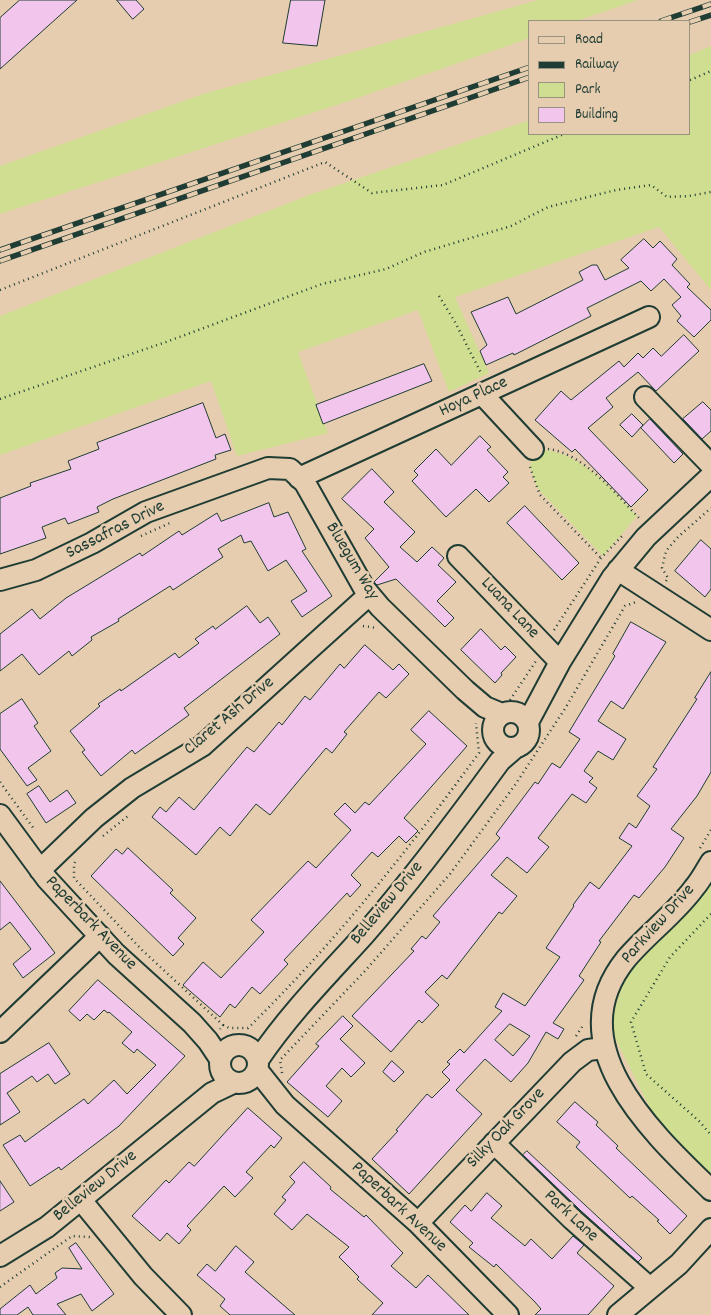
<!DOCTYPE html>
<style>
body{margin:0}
#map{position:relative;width:711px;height:1315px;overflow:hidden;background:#e7cdaf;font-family:Dekko,sans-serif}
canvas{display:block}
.legend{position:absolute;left:528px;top:20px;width:162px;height:115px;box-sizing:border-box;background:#e7cdaf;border:1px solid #97937e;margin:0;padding:6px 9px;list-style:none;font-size:15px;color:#1f3d34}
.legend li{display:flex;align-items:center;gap:10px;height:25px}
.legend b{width:25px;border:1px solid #97937e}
</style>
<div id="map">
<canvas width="711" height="1315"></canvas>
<ul class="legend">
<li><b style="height:6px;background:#e7cdaf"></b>Road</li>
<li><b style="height:6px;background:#1f3d34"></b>Railway</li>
<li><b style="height:14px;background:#d0de91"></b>Park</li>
<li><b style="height:14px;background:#f2c6ec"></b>Building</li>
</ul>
</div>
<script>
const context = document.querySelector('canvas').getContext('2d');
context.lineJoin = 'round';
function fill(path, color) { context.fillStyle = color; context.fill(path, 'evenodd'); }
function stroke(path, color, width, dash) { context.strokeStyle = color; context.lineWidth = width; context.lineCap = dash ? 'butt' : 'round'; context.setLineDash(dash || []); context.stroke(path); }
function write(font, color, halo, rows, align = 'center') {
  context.font = font + ' Dekko,sans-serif'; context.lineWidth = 5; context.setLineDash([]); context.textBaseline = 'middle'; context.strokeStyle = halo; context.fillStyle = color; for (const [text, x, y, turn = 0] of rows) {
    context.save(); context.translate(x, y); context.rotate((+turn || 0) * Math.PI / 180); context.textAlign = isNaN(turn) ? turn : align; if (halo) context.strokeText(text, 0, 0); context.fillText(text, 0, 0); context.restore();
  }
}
fill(new Path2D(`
 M538,0H638L577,21H530V38L346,102L0,214V166L203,94Z
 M711,46V290L659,227L455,297L489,373L449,392L418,310L298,352L328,433L237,456L211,381L0,455V316L309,195L530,120V134H690V55Z
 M533,449C579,449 608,485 637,516L603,556L538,489L530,467Z
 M711,863V1175L656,1120L609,1026L629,964Z`), '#d0de91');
const building = new Path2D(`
 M20,0H77L0,69V18Z
 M117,0H136L144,9L133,19Z
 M291,0H325L317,46L283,43Z
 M644,239L653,248L660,241L677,259L672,265L690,284L687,287L711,310V320L694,337L677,321L681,316L672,305L681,297L664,279L651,291L641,281L587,308L591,316L514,355L513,353L486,365L480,351L487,345L471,312L508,297L516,314L583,280L579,272L592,265H597L605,280L629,268L621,260Z
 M684,335L699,351L656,391L638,372L606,398L613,407L588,428L648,490L631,507L575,449L572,452L535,420L561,391L571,400L619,361L624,367L638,353L643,358L653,348L661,356Z
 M424,364L432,381L323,424L316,405Z
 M703,402L711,410V431L702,439L683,419Z
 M203,403L216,438L225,434L231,450L215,455L216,459L113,499L97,507L99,512L68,524L65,518L42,527L46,538L0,554V498L31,486L30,483L71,469L68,461L99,449L97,443Z
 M632,414L643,425L632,437L620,425Z
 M650,419L683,454L674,463L641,428Z
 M480,436L491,447L487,450L508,472L503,477L509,483L489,502L476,489L446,517L412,481L418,475L414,471L436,449L451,465Z
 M372,469L394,492L384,502L415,532L400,547L417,562L432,547L444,558L438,565L456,582L437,601L454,618L445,627L396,579L377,585L374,582L389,567L365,538L374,529L342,499Z
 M269,503L274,517L288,512L306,549L302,551L332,596L302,617L291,601L307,591L286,560L268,571L251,541L244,543L241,535L218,549L223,557L173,590L170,586L118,619L119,621L91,637L92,640L72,656L69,651L39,675L22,654L0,671V634L32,609L40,619L66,598L140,553L142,556L179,531L182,535L217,513L221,521Z
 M525,506L579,563L562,580L507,523Z
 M701,540L711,549V589L705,597L675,571Z
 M247,606L260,623L268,617L280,634L184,708L189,715L135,754L132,750L101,776L82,752L85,750L70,731L100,706L98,704L120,689L121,691L175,653L179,658L199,643L195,639L213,626L215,629Z
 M631,622L666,642L623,709L611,701L598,721L626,739L613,760L598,751L584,771L593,778L589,782L597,788L586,803L572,794L538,838L549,847L527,873L507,857L491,875L517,896L502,914L499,912L447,979L442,975L425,992L439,1005L422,1023L419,1020L391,1052L352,1016L414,951L411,949L422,936L426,939L440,922L433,916L500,838L496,834L535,782L538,784L552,763L560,768L580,739L569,732L615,656L613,654Z
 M481,629L501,650L505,646L516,657L501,673L502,675L495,683L461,650Z
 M365,645L393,670L399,664L409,674L386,698L379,692L344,732L347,734L332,753L326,748L270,815L256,804L230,836L220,827L196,855L152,817L160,807L166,812L179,797L194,810L247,747L254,752L279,722L282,725L305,696L310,700L340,664L344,668Z
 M711,672V772L697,796L671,829L684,838L665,867L639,898L634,895L599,941L601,942L579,976L584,980L553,1023L564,1029L558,1039L546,1032L528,1063L511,1082L485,1059L456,1090L482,1114L409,1194L372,1159L398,1131L396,1130L427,1094L432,1098L450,1080L442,1072L450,1064L447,1062L460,1049L464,1053L502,1011L495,1007L503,993L525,1006L560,957L546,948L574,906L573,905L590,882L599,889L632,846L619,838L629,823L636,828L650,806L637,796L657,769L653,767L697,699L695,698ZM510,1024L530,1036L513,1056L495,1040Z
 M22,699L38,723L34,726L51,751L28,768L37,780L27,786L0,749V714Z
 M429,711L467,746L404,818L418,831L406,843L399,836L378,857L372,852L351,875L361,885L350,897L347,893L284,960L288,964L260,994L252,987L235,1008L230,1004L220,1017L183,985L203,962L221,978L264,932L251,920L308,861L316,868L351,830L334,814L345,803L355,813L365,802L369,805L426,744L411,730Z
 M39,786L50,802L67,790L76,803L46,823L27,794Z
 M128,848L173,890L170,893L196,918L178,938L184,944L173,956L91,876L116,849L122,854Z
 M0,881L55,953L23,978L13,964L31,949L10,922L0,930Z
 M98,980L185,1056L119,1126L61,1170L59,1167L30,1186L3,1145L20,1135L25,1142L84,1099L88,1104L114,1080L127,1094L156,1065L137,1049L134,1053L122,1043L132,1032L109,1012L108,1013L104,1010L94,1020L87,1014L80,1021L69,1011Z
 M343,1016L353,1026L340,1039L365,1063L351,1077L342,1068L326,1086L342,1101L328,1117L287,1082L319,1046L316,1044Z
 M49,1043L70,1074L55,1084L48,1074L37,1082L32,1076L7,1093L20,1112L0,1125V1074Z
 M392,1061L404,1072L394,1082L383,1072Z
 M575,1102L598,1122L596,1125L618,1146L616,1148L687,1216L670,1234L657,1221L659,1220L632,1196L630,1198L576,1147L580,1142L557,1122Z
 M248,1108L282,1138L274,1148L271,1145L246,1172L253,1178L235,1197L224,1186L187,1226L191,1230L179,1244L167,1233L160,1241L132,1216L166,1180L169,1183L189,1162L194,1166Z
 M527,1151L642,1258L638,1262L580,1210L523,1155Z
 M304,1162L331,1187L330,1189L364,1217L366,1215L403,1253L391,1266L416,1288L428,1275L469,1315H372L383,1303L357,1279L359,1277L339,1257L349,1247L307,1214L292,1230L274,1214L286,1200L282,1197L295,1182L290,1177Z
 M0,1181L14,1202L0,1211Z
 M487,1193L502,1206L491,1218L525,1246L531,1239L552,1259L573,1236L584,1245L577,1253L614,1286L588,1315H535L541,1309L535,1302L496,1264L494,1267L469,1247L473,1243L450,1222L465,1205L471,1211Z
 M76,1243L114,1294L92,1311L81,1294L57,1304L66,1315H33L28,1307L17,1315H0V1309L30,1285L36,1294L57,1278L55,1273L62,1268L82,1269L69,1248Z
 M236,1246L254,1262L245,1272L295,1315H230L220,1306L225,1299L197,1275L207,1264L215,1271Z`);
fill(building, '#f2c6ec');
stroke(building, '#1f3d34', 1);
const minor = new Path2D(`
 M482,394L533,449
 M645,397L711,465
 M299,478L649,317
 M458,556L560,662
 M618,570L711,630
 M0,580L36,570L92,543L146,512L268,468L290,469L305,483L364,588L380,607L465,690L485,707L502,714
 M493 730a18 18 0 1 1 36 0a18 18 0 1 1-36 0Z
 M528,722L560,662L612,578L646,537L711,476
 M0,815L47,879L116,954L192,1023L208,1041L220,1059
 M711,862C706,870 701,880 694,888C675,914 647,934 626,959C557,1045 652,1133 711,1190
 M40,870L94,818L132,788L202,746L369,595
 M0,1032L100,936
 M220 1064a19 19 0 1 1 38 0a19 19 0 1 1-38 0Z
 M258,1060C290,1013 326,977 364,935C412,880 457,820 500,761L515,748
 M258,1071L285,1105L418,1223L508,1315
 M494,1143L572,1219L650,1288
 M81,1200L143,1276L181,1315
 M418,1223L572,1062L588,1050L604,1048
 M0,1256L47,1227L212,1093L233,1083
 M618,1315L679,1264L711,1229`);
stroke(minor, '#1f3d34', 24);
stroke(new Path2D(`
 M690,80L711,71
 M0,290L325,162L372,193L443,185L564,134
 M439,296L455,322L482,375
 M0,399L166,342L322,284L386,269L424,252L511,226L548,207L616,190L651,185L667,197L689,196L711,192
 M548,449C583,453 616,494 639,518
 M530,467L540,495L601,558
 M141,536L170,523
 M666,581L668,578L662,568L666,551L678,537L711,508
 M363,626L377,628
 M554,630L601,558L624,534
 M510,700L536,661
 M0,782L34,829
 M103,836L128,816
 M700,848L711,830
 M75,862L74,864V878L142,950L223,1025L220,1029
 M711,914L670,957L631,1022L646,1074L699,1121L711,1135
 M223,1025L229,1028H248C334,944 408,850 479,753L476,723
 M576,1036L584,1024
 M282,1073L280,1060L364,972L450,874L515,785L566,707L625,606L636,602
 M0,1287L72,1236L90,1237`), '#1f3d34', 2.5, [1, 4]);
stroke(minor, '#e7cdaf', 20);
const rail = new Path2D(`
 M661,21L711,4
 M690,22L711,15
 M0,250L530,67
 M0,261L530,77`);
stroke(rail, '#1f3d34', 5.5);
stroke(rail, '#e7cdaf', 4, [11]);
write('18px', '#1f3d34', '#e7cdaf', [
 ["Hoya Place",474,398,-25],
 ["Sassafras Drive",116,531,-27],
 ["Bluegum Way",351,562,59],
 ["Luana Lane",509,609,47],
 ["Claret Ash Drive",230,717,-40],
 ["Belleview Drive",388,904,-50],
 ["Paperbark Avenue",90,924,46],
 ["Parkview Drive",659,925,-48],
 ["Silky Oak Grove",507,1129,-46],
 ["Belleview Drive",96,1187,-39],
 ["Paperbark Avenue",398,1208,43],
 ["Park Lane",570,1217,43]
]);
</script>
